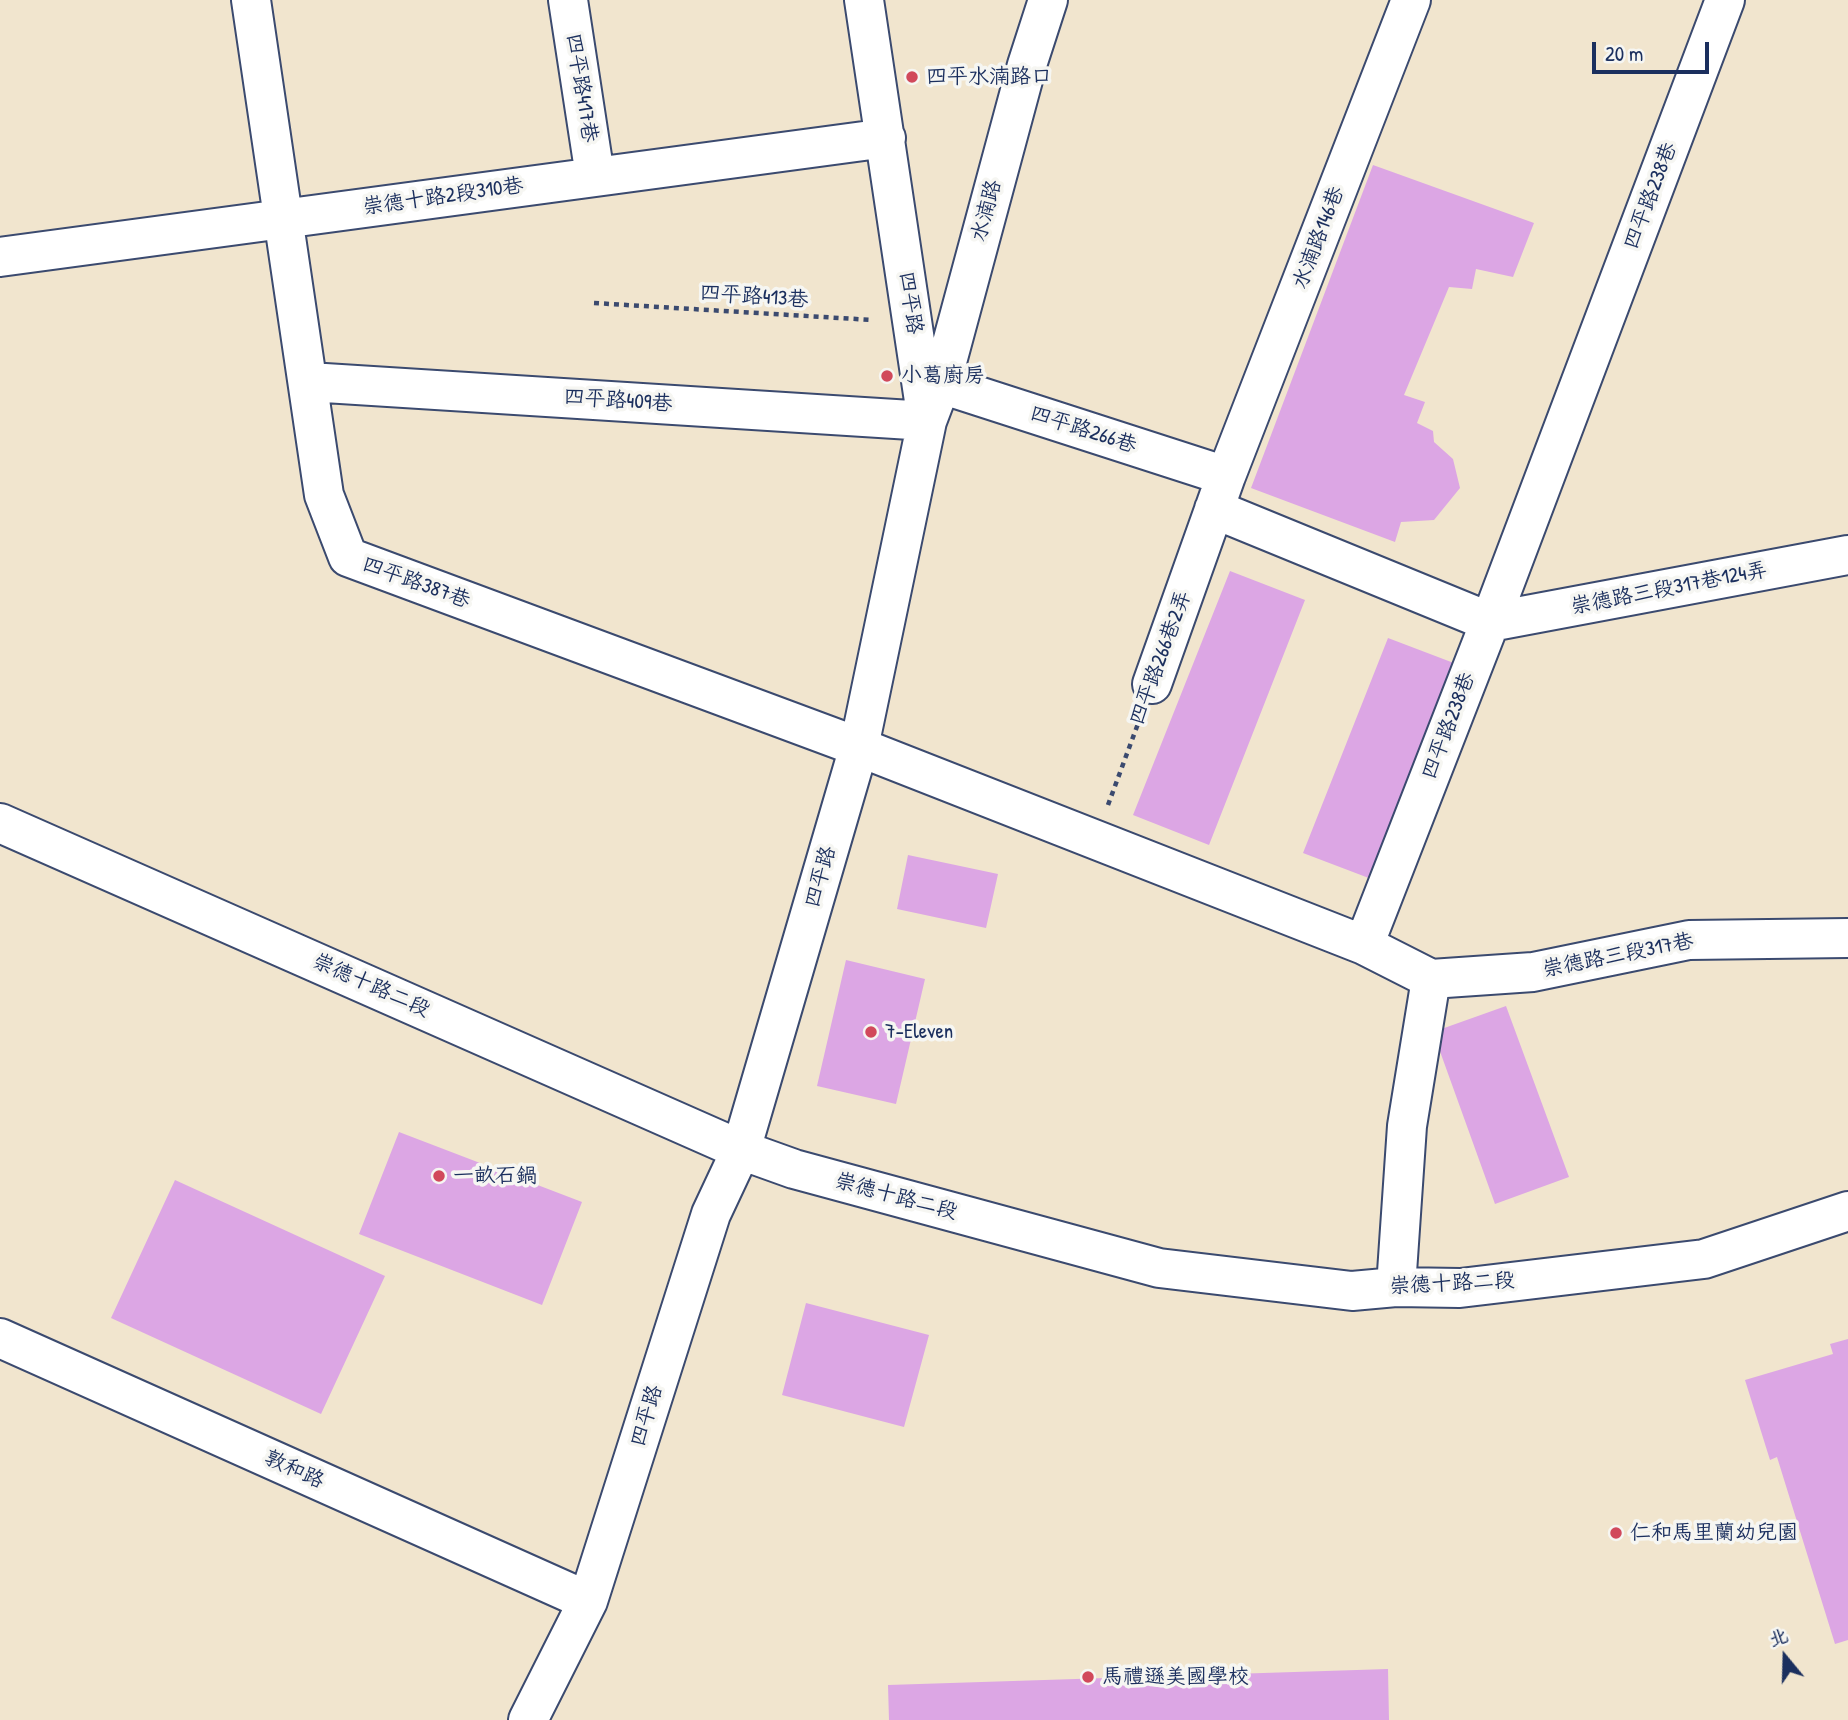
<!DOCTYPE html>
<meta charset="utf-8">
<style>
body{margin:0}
#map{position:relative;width:1848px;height:1720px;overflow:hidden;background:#f1e5ce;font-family:"Patrick Hand","LXGW WenKai TC",sans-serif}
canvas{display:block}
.north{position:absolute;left:1750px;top:1622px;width:70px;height:70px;-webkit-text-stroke:5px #f6f6f2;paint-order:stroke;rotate:341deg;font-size:19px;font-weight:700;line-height:28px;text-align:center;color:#1b2f5e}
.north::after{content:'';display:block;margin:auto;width:24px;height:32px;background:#1b2f5e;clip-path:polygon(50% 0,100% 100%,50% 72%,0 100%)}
.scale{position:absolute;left:1592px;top:42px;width:117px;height:32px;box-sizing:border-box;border:4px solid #1b2f5e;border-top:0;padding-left:9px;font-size:21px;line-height:24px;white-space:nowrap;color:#1b2f5e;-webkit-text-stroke:5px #f6f6f2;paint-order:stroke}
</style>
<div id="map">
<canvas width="1848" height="1720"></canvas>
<div class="north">北</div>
<div class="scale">20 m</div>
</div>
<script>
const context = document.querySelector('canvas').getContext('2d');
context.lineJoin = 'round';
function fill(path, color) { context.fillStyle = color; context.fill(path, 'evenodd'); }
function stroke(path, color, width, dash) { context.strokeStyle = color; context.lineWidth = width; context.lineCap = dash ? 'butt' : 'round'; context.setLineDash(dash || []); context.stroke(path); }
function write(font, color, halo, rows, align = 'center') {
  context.font = font + ' "Patrick Hand","LXGW WenKai TC",sans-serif'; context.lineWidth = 7; context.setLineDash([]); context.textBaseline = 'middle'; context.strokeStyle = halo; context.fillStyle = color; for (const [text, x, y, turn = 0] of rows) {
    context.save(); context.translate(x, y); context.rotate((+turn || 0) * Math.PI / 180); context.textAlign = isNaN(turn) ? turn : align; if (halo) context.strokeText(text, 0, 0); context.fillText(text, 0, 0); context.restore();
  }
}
fill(new Path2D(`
 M1373,165L1534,223L1513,277L1476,269L1472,289L1449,287L1404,395L1425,402L1417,423L1433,431L1434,442L1453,459L1460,488L1434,520L1401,522L1395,542L1251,488Z
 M1230,571L1305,600L1209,845L1133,815Z
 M1388,638L1459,665L1374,880L1303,853Z
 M908,855L998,874L986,928L897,909Z
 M846,960L925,979L896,1104L817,1086Z
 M1506,1006L1569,1177L1495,1204L1433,1032Z
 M399,1132L582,1202L542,1305L359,1234Z
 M175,1180L385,1276L321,1414L111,1318Z
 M806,1303L929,1335L904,1427L782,1395Z
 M1848,1339V1640L1835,1644L1777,1457L1770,1460L1745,1380L1833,1354L1830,1344Z
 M1388,1669L1389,1720H889L888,1685Z`), '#dca6e4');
const minor = new Path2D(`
 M251,0L324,495L348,557L859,747L1364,945L1431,979
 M568,0L595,176
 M0,257L886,138
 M309,382L927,421L941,384L1027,65L1048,0
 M941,384L1226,476
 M1214,509L1490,622L1848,555
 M1152,684L1226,476L1411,0
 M0,823L741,1150L794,1169L1159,1268L1352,1291L1396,1287L1460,1288L1704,1259L1848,1211
 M1364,945L1490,622L1725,0
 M1431,979L1533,972L1689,940L1848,938
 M1396,1287L1407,1126L1431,979
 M0,1338L588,1601
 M528,1720L588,1601L711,1214L741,1150L859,747L927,421L864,0`);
stroke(minor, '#3b4a6f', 42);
stroke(new Path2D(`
 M594,303L872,320
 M1108,805L1139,721`), '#3b4a6f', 4.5, [5, 5]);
stroke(minor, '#fff', 38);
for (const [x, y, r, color] of [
 [912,77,7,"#d1495b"],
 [887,376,7,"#d1495b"],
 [871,1032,7,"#d1495b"],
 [439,1176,7,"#d1495b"],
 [1616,1533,7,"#d1495b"],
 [1088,1677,7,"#d1495b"]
]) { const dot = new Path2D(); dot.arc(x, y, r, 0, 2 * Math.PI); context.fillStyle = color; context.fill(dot); stroke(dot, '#f6f6f2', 2.5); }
write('21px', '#1b2f5e', '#f6f6f2', [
 ["四平水湳路口",926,77],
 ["小葛廚房",901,376],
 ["7-Eleven",885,1032],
 ["一畝石鍋",453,1176],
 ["仁和馬里蘭幼兒園",1630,1533],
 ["馬禮遜美國學校",1102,1677]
], 'left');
write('21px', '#1b2f5e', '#f6f6f2', [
 ["四平路417巷",581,88,81],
 ["四平路238巷",1651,196,-69],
 ["崇德十路2段310巷",443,197,-8],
 ["水湳路",987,211,-75],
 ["水湳路146巷",1319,238,-69],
 ["四平路413巷",754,297,4],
 ["四平路",910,303,82],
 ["四平路409巷",618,401,4],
 ["四平路266巷",1083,430,18],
 ["四平路387巷",416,583,20],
 ["崇德路三段317巷124弄",1669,589,-11],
 ["四平路266巷2弄",1161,658,-70],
 ["四平路238巷",1449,726,-69],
 ["四平路",821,877,-74],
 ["崇德路三段317巷",1618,956,-11],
 ["崇德十路二段",371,986,24],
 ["崇德十路二段",896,1197,15],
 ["崇德十路二段",1452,1284,-3],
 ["四平路",647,1416,-73],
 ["敦和路",294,1470,24]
]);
</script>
